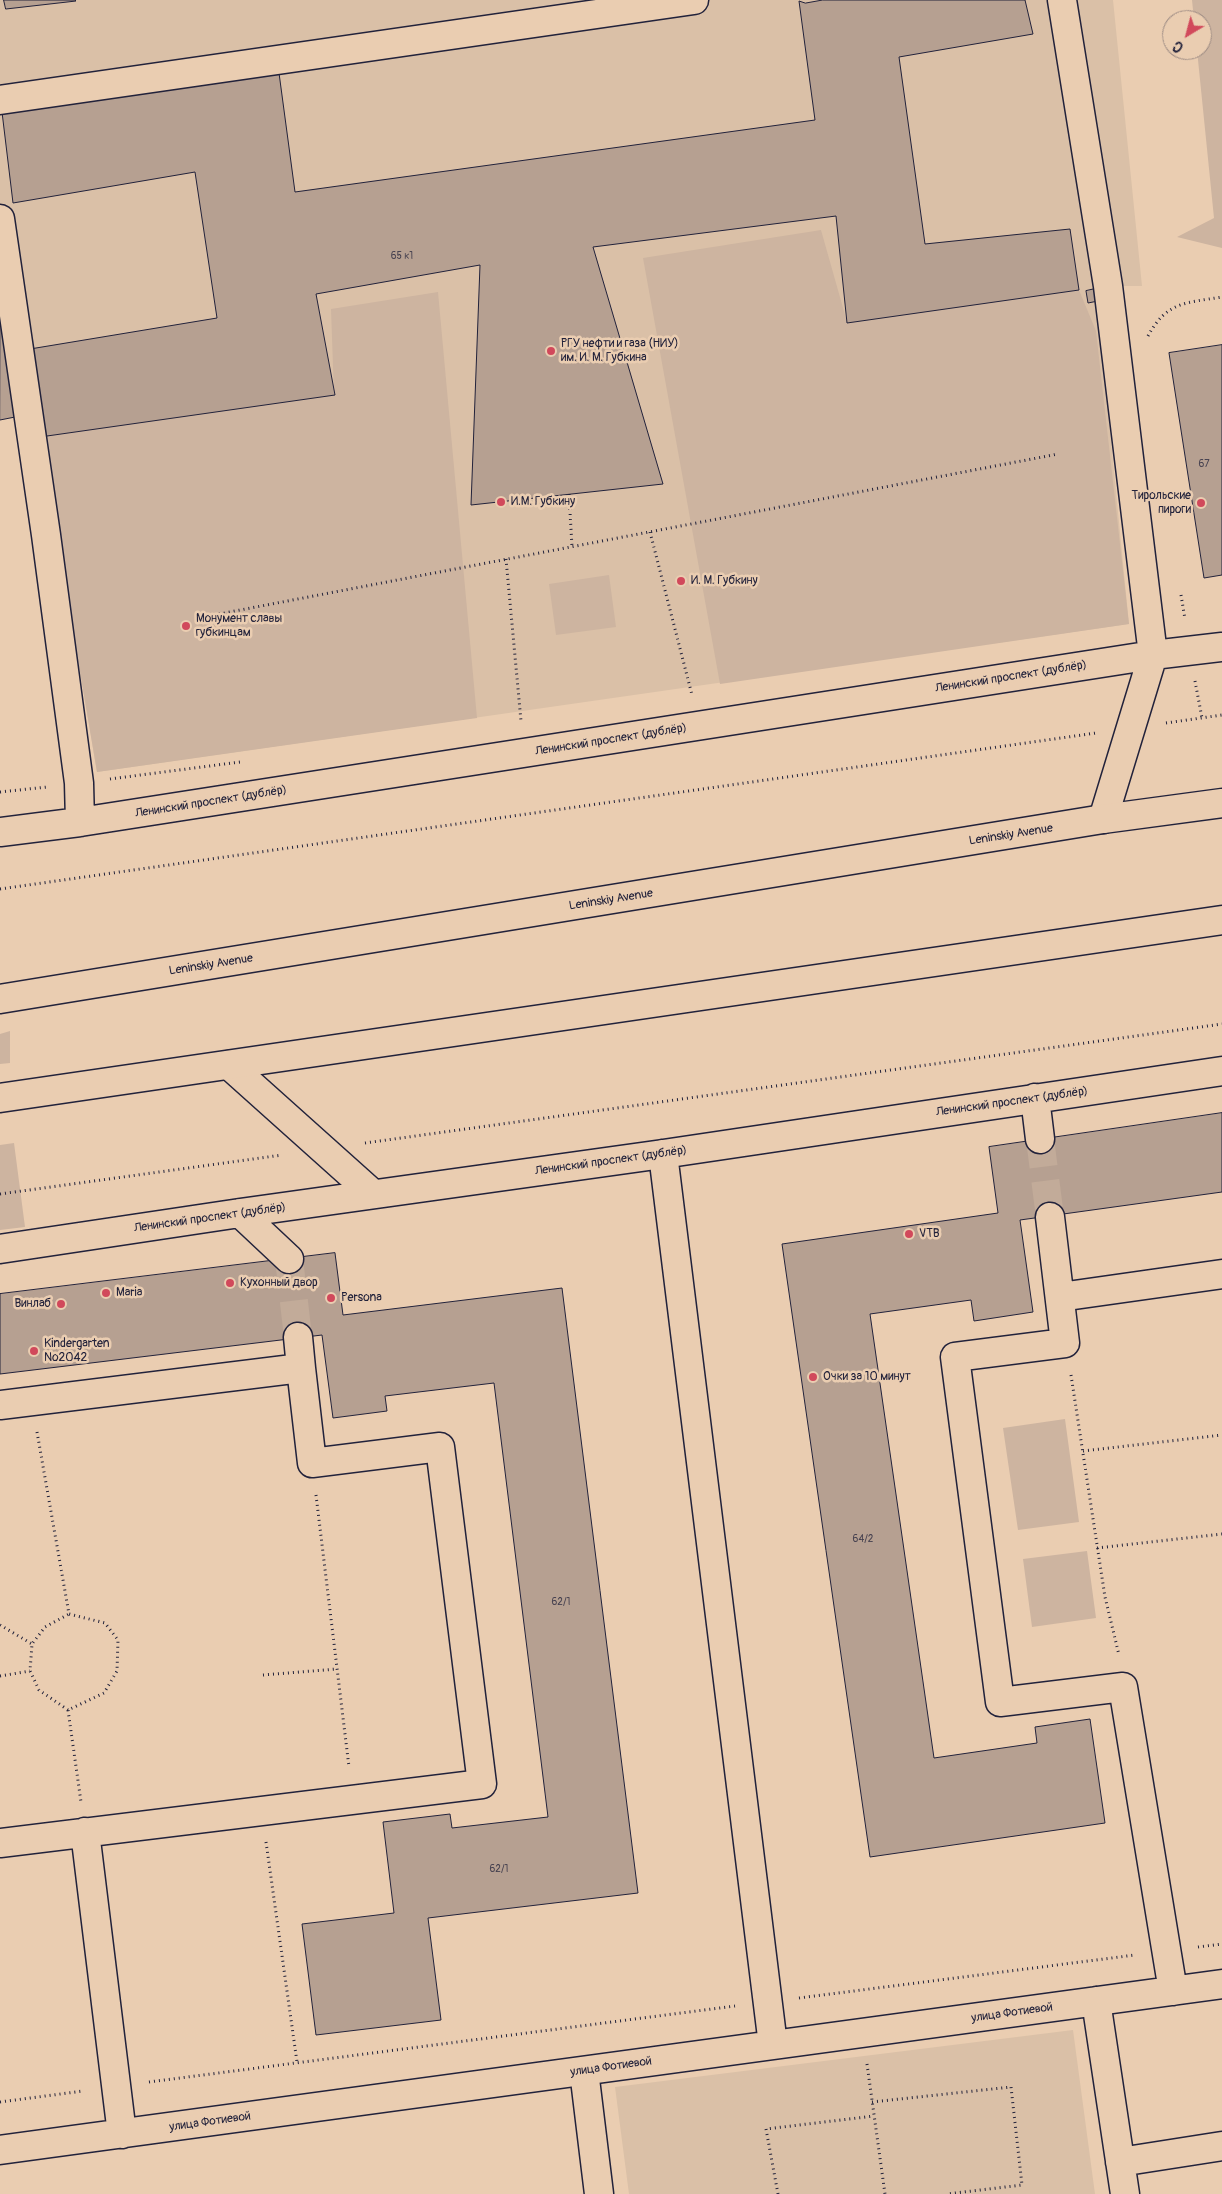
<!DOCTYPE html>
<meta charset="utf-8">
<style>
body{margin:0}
#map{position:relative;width:1222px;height:2194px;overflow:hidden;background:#eacdb1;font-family:Pangolin,sans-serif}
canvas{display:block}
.north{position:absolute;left:1162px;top:10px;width:50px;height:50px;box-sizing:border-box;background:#eacdb1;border:1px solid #9a8982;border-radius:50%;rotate:217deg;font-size:14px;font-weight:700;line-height:20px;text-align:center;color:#22223b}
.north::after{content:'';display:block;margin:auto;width:18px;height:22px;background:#d1495b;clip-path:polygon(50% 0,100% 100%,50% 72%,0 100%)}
</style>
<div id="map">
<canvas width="1222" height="2194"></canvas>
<div class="north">С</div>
</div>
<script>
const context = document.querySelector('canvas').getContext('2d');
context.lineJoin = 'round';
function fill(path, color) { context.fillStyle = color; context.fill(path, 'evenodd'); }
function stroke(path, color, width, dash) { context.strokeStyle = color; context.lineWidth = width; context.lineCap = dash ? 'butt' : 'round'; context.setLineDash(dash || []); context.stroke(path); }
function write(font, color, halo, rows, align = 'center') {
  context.font = font + ' Pangolin,sans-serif'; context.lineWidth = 5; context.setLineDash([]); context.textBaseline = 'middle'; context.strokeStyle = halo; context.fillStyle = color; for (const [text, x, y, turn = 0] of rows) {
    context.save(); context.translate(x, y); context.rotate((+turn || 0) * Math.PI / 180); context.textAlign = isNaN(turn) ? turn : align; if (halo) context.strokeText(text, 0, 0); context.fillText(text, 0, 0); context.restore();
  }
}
fill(new Path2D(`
 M0,0H1113L1142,286H1108L1096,288L1129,624L97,772L37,415L0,420Z
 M1073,2030L1095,2194H629L615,2087Z`), '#dac0a7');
fill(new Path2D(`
 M1192,0H1222V248L1177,237L1214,218L1197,50H1202V20H1194Z
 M821,230L847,322L1079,290L1096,331L1129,624L720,684L643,258Z
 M438,292L477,718L97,772L40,437L334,395L331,309Z
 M609,575L616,627L556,635L549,584Z
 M10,1031V1063L0,1064V1034Z
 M14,1143L25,1227L0,1230V1145Z
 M1065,1419L1079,1522L1018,1530L1003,1428Z
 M1087,1551L1096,1618L1032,1627L1023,1559Z`), '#cdb4a0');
const building = new Path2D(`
 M4,0H75L76,1L6,9Z
 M823,0H1025L1033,34L899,57L925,244L1070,229L1079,290L847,323L836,216L593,247L663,484L471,505L480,265L316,294L335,395L40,437L30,349L217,318L195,172L13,203L2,112L279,73L295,192L815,120L799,1L805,3Z
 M1095,289L1098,301L1088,303L1086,291Z
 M0,292L20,416L0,420Z
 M1222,345V575L1204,578L1169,353Z
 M1222,1113V1192L1020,1220L1033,1312L974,1321L971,1300L870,1314L934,1758L1037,1743L1035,1727L1090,1719L1105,1823L870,1857L782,1244L998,1213L989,1147Z
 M335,1253L343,1315L562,1288L638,1893L428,1918L441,2020L316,2035L302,1924L394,1913L383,1822L450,1814L452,1828L548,1817L494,1383L385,1396L387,1411L333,1418L322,1335L0,1374V1294Z`);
fill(building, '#b6a091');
stroke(building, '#22223b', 1);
stroke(new Path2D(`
 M1040,1139L1050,1217
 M289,1259L298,1337`), '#c2ab99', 28, [28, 14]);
const minor = new Path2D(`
 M1062,0L1108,286L1153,655L1103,819
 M0,100L694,0
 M0,219L46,535L79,783L80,822
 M0,832L80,822L1153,655L1222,647
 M229,1065L373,1194
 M1035,1098L1040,1139
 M663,1154L773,2045
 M240,1213L289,1259
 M1050,1217L1065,1343L955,1357L1000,1702L1123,1687L1173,1991
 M0,1249L240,1213L663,1154L1222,1071
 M1060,1297L1222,1274
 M298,1337L301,1368
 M0,1405L301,1368L312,1463L440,1447L482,1784L0,1843
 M85,1832L122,2134
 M1096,2001L1125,2194
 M584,2071L599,2194
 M0,2150L1222,1984
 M1120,2162L1222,2146`);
const major = new Path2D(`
 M0,999L1103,819L1222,803
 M0,1098L1222,920`);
stroke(minor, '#22223b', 31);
stroke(major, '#22223b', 31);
stroke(new Path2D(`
 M1148,336C1167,301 1186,303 1222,297
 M569,494L572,547
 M650,532L692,695
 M506,559L521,721
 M1181,595L1185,619
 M214,615L1058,454
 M1195,681L1202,718
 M1166,723L1222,715
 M110,779L240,762
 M0,792L47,787
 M0,889L1096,733
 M365,1143L1222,1024
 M0,1194L282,1155
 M1071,1375L1105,1597L1119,1655
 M37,1432L69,1614L105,1623L118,1640L117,1671L104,1693L68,1710L81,1802
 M1083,1451L1222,1435
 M316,1495L349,1767
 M1097,1548L1222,1534
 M0,1625L32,1644
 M263,1675L337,1669
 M0,1676L30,1671
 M68,1710L39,1690L30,1671L32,1644L45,1627L69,1614
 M266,1842L297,2062
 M1198,1947L1222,1944
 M799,1998L1135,1955
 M867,2064L885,2194
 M149,2082L735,2006
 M0,2102L83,2091
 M872,2102L1011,2087L1022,2185L947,2194
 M778,2194L766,2129L874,2116`), '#22223b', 3, [1, 4]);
stroke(minor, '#eacdb1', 28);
stroke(major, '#eacdb1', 28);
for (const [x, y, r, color] of [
 [551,351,5,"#d1495b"],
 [501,502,5,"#d1495b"],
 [1201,503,5,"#d1495b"],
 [681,581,5,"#d1495b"],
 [186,626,5,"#d1495b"],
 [909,1234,5,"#d1495b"],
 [230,1283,5,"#d1495b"],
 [106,1293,5,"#d1495b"],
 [331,1298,5,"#d1495b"],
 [61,1304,5,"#d1495b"],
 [34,1351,5,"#d1495b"],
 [813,1377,5,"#d1495b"]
]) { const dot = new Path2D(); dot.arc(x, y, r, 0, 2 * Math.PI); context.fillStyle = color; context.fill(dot); stroke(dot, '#eacdb1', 2); }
write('10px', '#474250', null, [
 ["65 к1",402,256],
 ["67",1204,464],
 ["64/2",863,1539],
 ["62/1",561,1602],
 ["62/1",499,1869]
]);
write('12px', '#22223b', '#eacdb1', [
 ["РГУ нефти и газа (НИУ)",561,344],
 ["им. И. М. Губкина",561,358],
 ["Тирольские",1191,496,"right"],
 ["пироги",1191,510,"right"],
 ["И.М. Губкину",511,502],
 ["И. М. Губкину",691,581],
 ["Монумент славы",196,619],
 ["губкинцам",196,633],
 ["VTB",919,1234],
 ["Кухонный двор",240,1283],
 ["Maria",116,1293],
 ["Persona",341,1298],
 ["Винлаб",51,1304,"right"],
 ["Kindergarten",44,1344],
 ["№2042",44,1358],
 ["Очки за 10 минут",823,1377]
], 'left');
write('12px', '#22223b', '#eacdb1', [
 ["Ленинский проспект (дублёр)",1011,677,-9],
 ["Ленинский проспект (дублёр)",611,740,-9],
 ["Ленинский проспект (дублёр)",211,802,-9],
 ["Leninskiy Avenue",1011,835,-9],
 ["Leninskiy Avenue",611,900,-9],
 ["Leninskiy Avenue",211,965,-9],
 ["Ленинский проспект (дублёр)",1012,1102,-8],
 ["Ленинский проспект (дублёр)",611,1161,-8],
 ["Ленинский проспект (дублёр)",210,1218,-8],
 ["улица Фотиевой",1012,2013,-8],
 ["улица Фотиевой",611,2067,-8],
 ["улица Фотиевой",210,2122,-8]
]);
</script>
